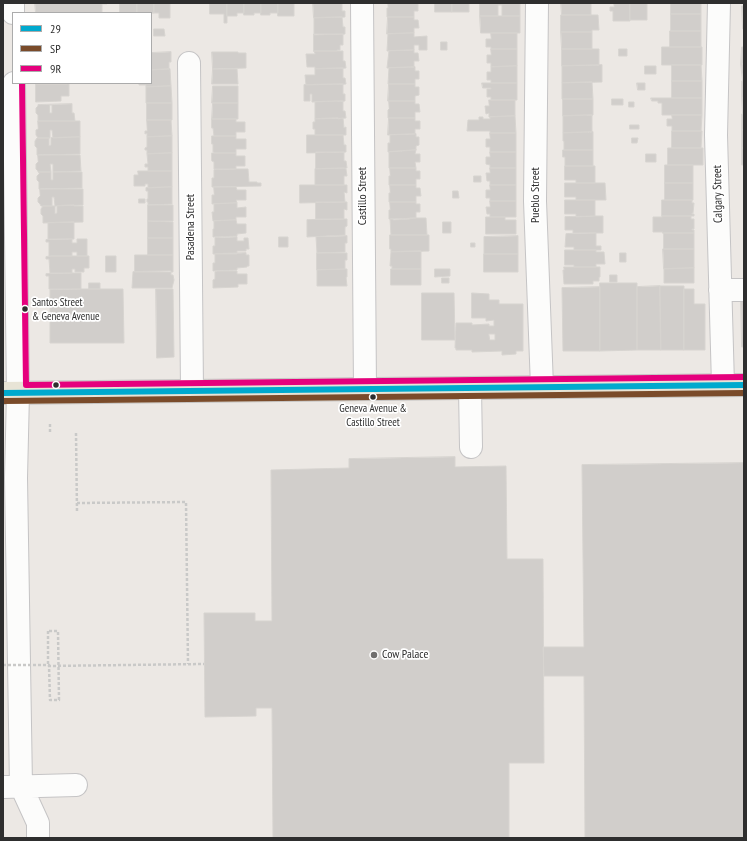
<!DOCTYPE html>
<style>
body{margin:0}
#map{position:relative;width:747px;height:841px;overflow:hidden;background:#ece8e4;font-family:"PT Sans Narrow",sans-serif}
canvas{display:block}
.frame{position:absolute;inset:0;border:4px solid #2e2e2e;pointer-events:none}
.legend{position:absolute;left:12px;top:12px;width:140px;height:72px;box-sizing:border-box;background:#fff;border:1px solid #ababab;margin:0;padding:5px 7px;list-style:none;font-size:12px;color:#2e2e2e}
.legend li{display:flex;align-items:center;gap:8px;height:20px}
.legend b{width:20px;border:1px solid #ababab}
</style>
<div id="map">
<canvas width="747" height="841"></canvas>
<div class="frame"></div>
<ul class="legend">
<li><b style="height:5px;background:#00a9ce"></b>29</li>
<li><b style="height:5px;background:#7a4b2a"></b>SP</li>
<li><b style="height:5px;background:#e5007d"></b>9R</li>
</ul>
</div>
<script>
const context = document.querySelector('canvas').getContext('2d');
context.lineJoin = 'round';
function fill(path, color) { context.fillStyle = color; context.fill(path, 'evenodd'); }
function stroke(path, color, width, dash) { context.strokeStyle = color; context.lineWidth = width; context.lineCap = dash ? 'butt' : 'round'; context.setLineDash(dash || []); context.stroke(path); }
function write(font, color, halo, rows, align = 'center') {
  context.font = font + ' "PT Sans Narrow",sans-serif'; context.lineWidth = 3.5; context.setLineDash([]); context.textBaseline = 'middle'; context.strokeStyle = halo; context.fillStyle = color; for (const [text, x, y, turn = 0] of rows) {
    context.save(); context.translate(x, y); context.rotate((+turn || 0) * Math.PI / 180); context.textAlign = isNaN(turn) ? turn : align; if (halo) context.strokeText(text, 0, 0); context.fillText(text, 0, 0); context.restore();
  }
}
const building = new Path2D(`
 M35,3H107V4H102V13H36Z
 M120,3H137V13H120Z
 M137,3H154V13H137Z
 M154,3H170V18H159V13H154Z
 M210,3H227V23H224V14H210Z
 M227,3H244V13H237V16H227Z
 M244,3H261V13H254V15H244Z
 M261,3H278V13H270V15H261Z
 M278,3H294V16H278Z
 M313,3H342V11H345V17L314,18Z
 M388,3H418V11H414V17H387V8H388Z
 M435,3H452V12H435Z
 M452,3H469V12H452Z
 M480,3H520V16H502V5H498V16H480Z
 M561,3H591V15H562Z
 M614,3H630V21H613V11H610V7H614Z
 M630,3H647V20H630Z
 M671,3H701V14H671Z
 M742,6H744V29H743Z
 M671,14H701V31H671Z
 M561,15H598L599,30H592V32H561Z
 M480,16H520V33H481Z
 M342,17L343,27H345V34L314,35V18Z
 M388,17H414V20H418L419,28H414V33L387,34Z
 M154,29H164L165,36H154Z
 M670,31H701V47H670Z
 M561,32H592V49H562Z
 M414,33V37L427,36V50H419V45H414V50L387,51L388,34Z
 M491,33H517V49H491V47H486V39H491Z
 M314,34H343V45H340V50H337V51H314Z
 M441,42H447V50H441Z
 M662,47H702V65H662Z
 M742,47H744V64H741Z
 M491,49H517V66L491,67V63H487V55H491Z
 M562,49H599V65L562,66Z
 M619,49H627V56H619Z
 M414,50V53H418L419,61H414V67L387,68L389,51Z
 M314,51H343V61H345L346,68L315,69V67H307L306,54H315Z
 M171,52V62H169V69L151,70V53Z
 M212,52H238V53H246V68L213,69Z
 M741,64H744V81H743Z
 M602,65V82L562,83V66Z
 M672,65H701L702,81H672Z
 M517,66V83H491V80H487V72H491V67Z
 M645,66H656V74H645Z
 M415,67V71H419V79H415V84H388L389,68Z
 M343,68V78H345L346,84L306,85L305,75H315V69Z
 M170,69L171,86L146,87V85H139V83H151V70Z
 M213,69H237L238,84H212Z
 M672,81H702V98H672Z
 M742,81H744V98H742Z
 M592,82L593,99H562V83Z
 M37,83H67V84H37Z
 M482,83H517V100H491V97H487V89H491V88H483Z
 M637,83H645V90H638Z
 M36,84H69V96H61V101L36,102Z
 M343,84V94H345V101L312,102V94H310V101H304V85Z
 M389,84H415V87H419V95L415,96V101H388Z
 M171,86L172,103H146V87Z
 M213,86H238V103H212Z
 M651,98H702V115H662V103H658V101H652Z
 M742,98H744V114H743Z
 M563,99H593V115L563,116Z
 M612,99H623V105H612Z
 M489,100H515V116L489,117V113L486,114L485,106H489Z
 M343,101V111H345L346,118L315,119V102Z
 M389,101H415V104H419L420,112H415V118H388V110L389,109Z
 M629,102H634V107H629Z
 M147,103H172V120H147Z
 M213,103H238V119H212Z
 M72,104V113H74L75,121H38V115L36,113V108L38,106V105ZM50,105H52V113H50Z
 M742,114H744V130H742Z
 M592,115V132L563,133V116Z
 M672,115H702L701,131H672V126H667V119H672Z
 M515,116L516,133H490V131H467L468,120H479V117H483V119H490V117Z
 M338,118V119L343,118L344,128L346,127V135H315V129H313V122H315V119Z
 M389,118H415V121H420V129H415V134L388,135Z
 M212,119H236V122H245V132H236V136H214L213,128H212Z
 M147,120H171L172,136L147,137V133L145,134V131H147Z
 M38,121H80V137L53,138L52,130H50V138H38L36,135V130L38,129Z
 M630,125H639V129H630Z
 M742,130H744V148H742Z
 M672,131H702L701,148H672Z
 M593,132V150H564V141H563V133Z
 M490,133H516V152H490V147H486V139H490Z
 M416,134V137H419V145L416,146V150L388,152V143H390V135Z
 M307,135H343L344,145H346V152L307,153Z
 M172,136V153L147,154V150H145V148L147,147V137Z
 M212,136H236V139H246V149H236V153H214V152H213V144H212Z
 M80,137V154L37,155V148L35,146V141L37,138H49V146L51,145V138Z
 M632,138H638L637,143H632Z
 M668,148H703V165H668Z
 M742,148H744V165H742Z
 M416,150L415,154H420V162H415L416,168H389V152Z
 M563,150H593V166H565V157H563Z
 M316,152H344V161H346L347,168L316,169Z
 M490,152H516V168H490V165L486,164V157H490Z
 M172,153V171H148V167H145V164H148L147,154Z
 M212,153H236V156H245V166H236V169H214V162L212,161Z
 M646,154H656V162H646Z
 M38,155H80L81,171L53,172V164H50L51,172H38V171L36,169V164L38,162Z
 M665,165H693V183H665Z
 M565,166H595V183H576V180H565Z
 M344,168L346,169L347,176H344V185H315V169Z
 M390,168H416V171H420V179H416V185H389V176H390Z
 M490,168H516V185H490V181H487L486,173H490Z
 M236,169H248L249,182H257V183H261V186L212,187V178H214V170Z
 M138,171H172V187L148,188V184H145V186H134V175H138Z
 M39,172H51V180H53V172H82V188L39,189V182L37,180V176L39,174Z
 M474,176H481V182H474Z
 M565,183H605L606,200H576V197H565Z
 M665,183H693V200H665Z
 M300,185H347V193L344,192L345,202L300,203Z
 M390,185H416V188H420L421,196H416V202H389V193H390Z
 M490,185H516V201H490V198H486V190H490Z
 M172,187V204L148,205V202H147V199H148V191H146V188Z
 M214,187H236L237,190H246V200H236L237,203L212,204V195H214Z
 M40,189H83V205L55,206L54,197H52V206H41L40,204L38,202V198L40,196Z
 M453,191H458L459,198H453Z
 M139,199H145V203H139Z
 M565,200H595V216L576,217V214H565Z
 M662,200H692V203H694L693,213H692V214H694V216H662Z
 M490,201H516V217H490V214H487L486,207H490Z
 M316,202H347V210L344,209V219H316Z
 M390,202H416V204H420V212H416V218L389,219V210H390Z
 M237,203V208L246,207V217H236V220L213,221L212,212H214V204Z
 M74,205V206H83V222L43,223V216L41,214V209L43,206H55V214L57,213V206Z
 M148,205H173V221H148Z
 M595,216H603V233H573V230H565V217Z
 M662,216H691V219H694V229H692V230H694V233H662L663,232H653V217H662Z
 M486,217H505V220H516V234H486Z
 M410,218H426L427,235H391L390,219H393V220L410,219Z
 M345,219H347V226L345,227V235L307,237V220Z
 M236,220L237,224H246V233L237,234V236L213,237V229H214V221Z
 M148,221L173,222V238H148Z
 M74,222V239H48V223Z
 M443,222H451V233H443Z
 M596,233V246H601V250H574V247H565L566,234Z
 M664,233H694V249H664Z
 M390,235H429V251L391,252V249H390Z
 M347,236V243H345V252L317,253L316,237Z
 M518,236V254H484V237Z
 M237,237V241H244V238H248L249,249H246V251H237V254H213V246H215V238Z
 M279,237H288V247H279Z
 M148,238H173V255H148Z
 M72,239V243H77V239H87V256H77V252H72V256H49V242H46V240Z
 M471,243H475V247H471Z
 M663,249H694V268L664,269Z
 M565,250H596V252H604L605,264H596V267H574V265H565Z
 M421,251V269H392V266H390L391,252Z
 M246,253V255H249V266H247V267L237,268V270L213,271V263H215V254Z
 M317,253H347V260H345V269L317,270Z
 M620,253H626V262H620Z
 M484,254H518V272H484Z
 M135,255H173V272H135Z
 M51,256H89V268H84V272H75V269H72V273H50L49,259H46V257Z
 M106,256H116V272H106Z
 M564,267H600V277H599V281H593V284H564L563,270H564Z
 M694,268V283H664V269Z
 M345,269H347V277H346L347,286H317V270Z
 M391,269H421V285H391Z
 M435,269H450V276L435,277Z
 M171,271V275H173L174,280L172,288H132L133,272Z
 M217,271H237V274H247V284H238V287L213,288V280L215,279V272Z
 M72,273H81V289H49V276H46V274Z
 M610,275H617V282H610Z
 M442,278H449V283H442Z
 M89,283H100V289H89Z
 M600,283H637V350L600,351Z
 M660,286L661,350H637V287Z
 M660,286H684V350H661Z
 M600,287V351H563L562,288Z
 M81,289H123L124,343H50V290Z
 M156,289H173L174,357L157,358Z
 M684,289H694V304H705V350H684Z
 M422,293H454L455,340H422Z
 M472,293L489,294V300H499V304H523V351H516V354L502,355V351L472,352V350H456V348H455L456,323H472V325L489,324V326H494V320L486,321V318H472ZM489,334H495V340H490Z
 M741,301H744V347H742Z
 M455,457V467L506,466L507,559H543L544,763H509V838H273L272,708H256V716L205,717L204,613H255V621H272L271,470L349,468V459Z
 M744,463V838H585L584,676H544L543,647H584L582,465Z`);
fill(building, '#d1cecb');
stroke(building, '#d7d4d0', 1);
const minor = new Path2D(`
 M13,3V13
 M362,3L365,389
 M537,3L535,201L542,387
 M719,3L716,135L723,385
 M189,63L192,391
 M14,83L18,393L16,478L21,786L38,823V838
 M720,290H744
 M470,388L471,447
 M3,787L76,785`);
const major = new Path2D(`
 M3,393L744,385`);
stroke(minor, '#c5c4c5', 24);
stroke(major, '#c6c5c4', 24);
stroke(new Path2D(`
 M50,424V434
 M76,433L77,512
 M77,503L186,502L188,664
 M48,631V666L204,664`), '#c9c9c8', 2.5, [3, 2]);
stroke(minor, '#fcfcfb', 22);
stroke(major, '#e8e4d6', 22);
stroke(new Path2D(`
 M3,665H49L50,700H59L58,631H48`), '#c9c9c8', 2.5, [3, 2]);
stroke(new Path2D(`
 M3,393L744,385`), '#00a9ce', 6);
stroke(new Path2D(`
 M3,401L744,393`), '#7a4b2a', 6);
stroke(new Path2D(`
 M22,83L26,385L744,377`), '#e5007d', 6);
for (const [x, y, r, color] of [
 [25,309,3.5,"#2e2e2e"],
 [56,385,3.5,"#2e2e2e"],
 [373,397,3.5,"#2e2e2e"],
 [374,655,4,"#706f6e"]
]) { const dot = new Path2D(); dot.arc(x, y, r, 0, 2 * Math.PI); context.fillStyle = color; context.fill(dot); stroke(dot, '#fff', 1.5); }
write('11px', '#2e2e2e', '#fff', [
 ["Santos Street",32,303],
 ["& Geneva Avenue",32,317],
 ["Geneva Avenue &",373,409,"center"],
 ["Castillo Street",373,423,"center"]
], 'left');
write('12px', '#2e2e2e', '#fff', [
 ["Calgary Street",718,194,-91],
 ["Pueblo Street",536,195,-90],
 ["Castillo Street",363,196,-90],
 ["Pasadena Street",191,227,-90]
]);
write('12px', '#2e2e2e', '#fff', [
 ["Cow Palace",382,655]
], 'left');
</script>
